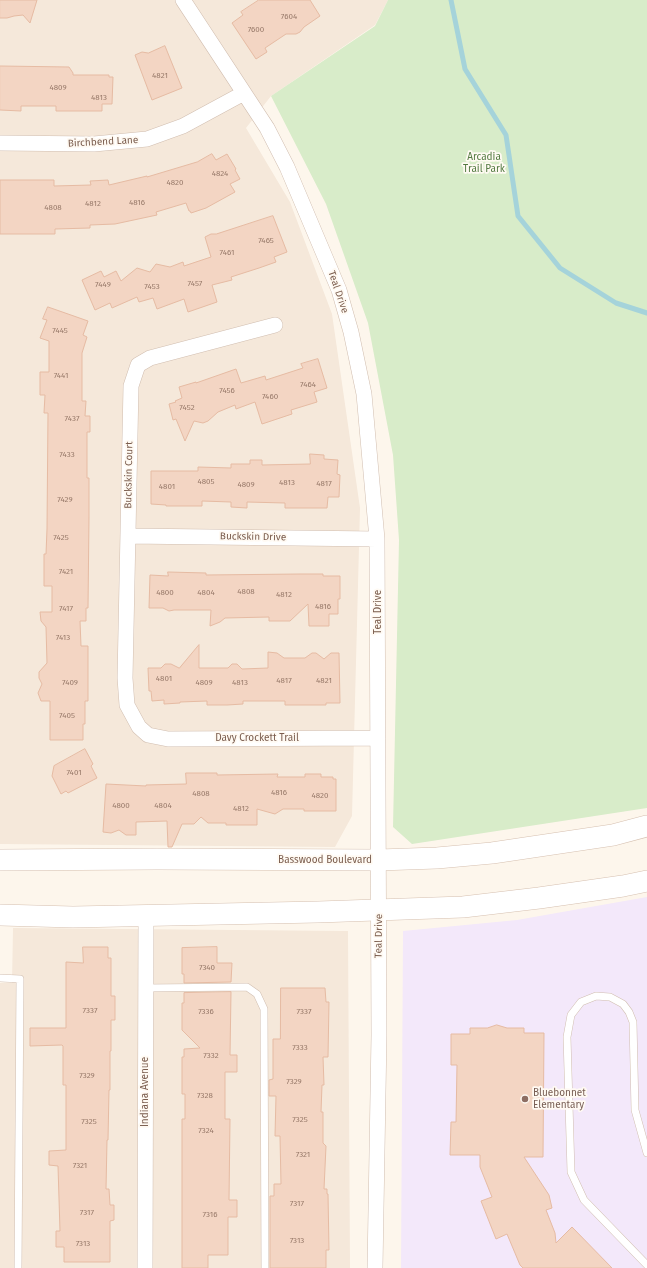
<!DOCTYPE html>
<style>
body{margin:0}
canvas{display:block;background:#fdf6ec}
</style>
<canvas width="647" height="1268"></canvas>
<script>
const context = document.querySelector('canvas').getContext('2d');
context.lineJoin = 'round';
function fill(path, color) { context.fillStyle = color; context.fill(path, 'evenodd'); }
function stroke(path, color, width, dash) { context.strokeStyle = color; context.lineWidth = width; context.lineCap = dash ? 'butt' : 'round'; context.setLineDash(dash || []); context.stroke(path); }
function write(font, color, halo, rows, align = 'center') {
  context.font = font + ' "Fira Sans",sans-serif'; context.lineWidth = 3.5; context.setLineDash([]); context.textBaseline = 'middle'; context.strokeStyle = halo; context.fillStyle = color; for (const [text, x, y, turn = 0] of rows) {
    context.save(); context.translate(x, y); context.rotate((+turn || 0) * Math.PI / 180); context.textAlign = isNaN(turn) ? turn : align; if (halo) context.strokeText(text, 0, 0); context.fillText(text, 0, 0); context.restore();
  }
}
fill(new Path2D(`
 M0,0H388L375,25L271,96L246,128L290,202L332,314L360,508L352,816L335,847L0,844Z
 M13,928L348,931L350,1268H0V983H12Z`), '#f5e8da');
fill(new Path2D(`
 M647,897V1268H401L403,931L517,920Z`), '#f3e8fa');
fill(new Path2D(`
 M388,0H647V808L412,844L393,827L399,540L393,455L368,323L326,204L271,96L375,26Z`), '#d8ecc9');
stroke(new Path2D(`
 M451,0L465,69L506,135L518,216L560,268L616,303L647,313`), '#a5d3da', 5);
const building = new Path2D(`
 M0,0H37L30,23L23,15L14,16L7,18H0Z
 M259,0H310L320,16L304,27L300,32L296,34H286L265,48L267,52L256,59L232,23L243,15L241,12Z
 M165,46L182,88L152,100L135,55L142,52L148,53Z
 M0,66L69,67L73,73V75H109V77H113L112,104H102V111H56V106H21V111L0,110Z
 M212,154L216,160L227,154L236,169L235,170L240,179L230,184L235,192L206,208L191,213L190,211H189L186,203L156,212L157,215L115,224L90,225V228L55,229V234H0V180H54V186L91,185L90,181L108,180L109,185L147,176V177L197,162Z
 M273,216L287,252L274,257L276,262L259,268L231,277L232,280L212,285L217,302L188,312L184,299L157,309L153,298L139,302L137,297L112,308L110,303L95,310L82,280L101,271L104,277L116,271L121,281L137,268L150,272L156,264L170,267L183,262L184,266L211,257L205,237L211,234H216Z
 M48,307L88,321L83,335L87,337L82,353V401H86L85,416H90V432H87V478H89V517L88,608H86V621H80L81,646H88V701H85V724H83V740H50V701H41L38,693L42,684L39,678V672L47,663L46,627L41,621L40,612H52V586H44V554H46L47,529L48,413H44L45,395H40V372H49V341L40,338L47,320L43,319Z
 M318,359L327,388L314,392L317,402L291,410L292,414L262,424L255,402L236,409L235,405L218,412L208,421L203,423L194,421L185,441L176,419L173,420L169,404L176,402L175,401L182,398L179,387L196,382V383L236,369L241,383L265,376L266,380L303,368L301,364Z
 M310,454L324,455V459L338,460L337,474L340,475L339,497H328L327,508H285V503L247,502V508L231,507V502L202,501V506H166V505L151,504V471H198V467L231,468V464H250V460H262V465L310,464Z
 M168,572L206,573V575L300,574H323V576H340V599H338V614H329V626H309L308,604L290,621H269V617L225,618L220,622L210,626L211,610H174L169,611L163,608H149L150,575L168,576Z
 M199,645V668H228L232,664H237L242,669L268,668V652L277,653L284,658H305L312,653H316L324,659L331,653H339L340,703H326V705H285V701H243V704L227,705H207V701L180,702V703L164,704V700L152,701L151,691H149L148,668H161L165,664H171L179,668Z
 M85,749L93,764L91,766L97,778L68,793L66,791L61,794L52,776L54,766Z
 M186,773H217V775L278,774L277,777H305V774H321V777H333V779H336V811H304V809H283L275,814L257,809V825H226V823H208L201,817L194,824H182L172,847H168L167,821L136,822V835H126L119,830L111,833L103,832L106,784L146,786V785L186,784Z
 M83,947H108V958H111V996H115V1020H111V1051H110V1090H109L108,1140H107L106,1189H109L110,1205H114V1220L110,1221V1262H64V1247H56V1231H60L58,1166L49,1165V1151L66,1150V1085H63V1046L62,1045L30,1046V1028H66V962L83,963Z
 M217,947V963H232L231,982L184,983V974H182V948Z
 M281,988H325L326,1002H329L328,1057H323L324,1085H322L321,1112H323V1143L326,1146L324,1189H327V1194H328L329,1250H326V1268H270V1196H274V1184H281L280,1136H275L276,1096H269V1080L273,1079V1039H280Z
 M231,992L230,1055H237V1072H225V1119H230L229,1200H237V1217H228V1255H208V1268H182V1119H185V1094H182V1057H184V1049L200,1048L182,1030V1003H184V993Z
 M497,1025L507,1028H524V1033H544L543,1157H524L549,1195L552,1208L546,1210L555,1233L556,1243L572,1227L612,1268H523L520,1265L507,1234L496,1239L481,1201L492,1197L480,1167V1155H450L451,1122H456L457,1065H451V1034H470V1028H487Z`);
fill(building, '#f3d5c3');
stroke(building, '#e6bba3', 1);
const lane = new Path2D(`
 M0,978L20,979L18,1268
 M145,988L247,987L257,994L264,1009L265,1268
 M647,1153L635,1110L633,1022L629,1012L623,1004L610,997L596,996L581,1002L571,1015L567,1037L571,1172L584,1200L647,1265`);
const street = new Path2D(`
 M183,0L267,128L287,167L339,290L351,332L364,394L377,539L379,1035L375,1268
 M0,143L94,144L147,139L183,126L244,93
 M275,325L150,358L138,365L131,386L125,678L127,705L139,727L148,735L168,739L378,738
 M128,536L377,539
 M145,1268L146,915`);
const secondary = new Path2D(`
 M0,860L157,859L379,860L437,858L492,853L613,835L647,826
 M0,915L73,917L318,912L463,907L539,898L623,886L647,881`);
stroke(lane, '#d1beb0', 8);
stroke(street, '#d1beb0', 16);
stroke(secondary, '#d6c0b0', 22);
stroke(lane, '#fff', 7);
stroke(street, '#fff', 15);
stroke(secondary, '#fff', 21);
for (const [x, y, r, color] of [
 [525,1099,4,"#8d6e63"]
]) { const dot = new Path2D(); dot.arc(x, y, r, 0, 2 * Math.PI); context.fillStyle = color; context.fill(dot); stroke(dot, '#fffaf3', 1.5); }
write('8px', '#987a6a', null, [
 ["7604",289,17],
 ["7600",256,30],
 ["4821",160,76],
 ["4809",58,88],
 ["4813",99,98],
 ["4824",220,174],
 ["4820",175,183],
 ["4816",137,203],
 ["4812",93,204],
 ["4808",53,208],
 ["7465",266,241],
 ["7461",227,253],
 ["7457",195,284],
 ["7449",103,285],
 ["7453",152,287],
 ["7445",60,331],
 ["7441",61,376],
 ["7464",308,385],
 ["7456",227,391],
 ["7460",270,397],
 ["7452",187,408],
 ["7437",72,419],
 ["7433",67,455],
 ["4805",206,482],
 ["4813",287,483],
 ["4817",324,484],
 ["4809",246,485],
 ["4801",167,487],
 ["7429",65,500],
 ["7425",61,538],
 ["7421",66,572],
 ["4808",246,592],
 ["4800",165,593],
 ["4804",206,593],
 ["4812",284,595],
 ["4816",323,607],
 ["7417",66,609],
 ["7413",63,638],
 ["4801",164,679],
 ["4817",284,681],
 ["4821",324,681],
 ["7409",70,683],
 ["4809",204,683],
 ["4813",240,683],
 ["7405",67,716],
 ["7401",74,773],
 ["4816",279,793],
 ["4808",201,794],
 ["4820",320,796],
 ["4800",121,806],
 ["4804",163,806],
 ["4812",241,809],
 ["7340",207,968],
 ["7337",90,1011],
 ["7336",206,1012],
 ["7337",304,1012],
 ["7333",300,1048],
 ["7332",211,1056],
 ["7329",87,1076],
 ["7329",294,1082],
 ["7328",205,1096],
 ["7325",300,1120],
 ["7325",89,1122],
 ["7324",206,1131],
 ["7321",303,1155],
 ["7321",80,1166],
 ["7317",297,1204],
 ["7317",87,1213],
 ["7316",210,1215],
 ["7313",297,1241],
 ["7313",83,1244]
]);
write('10px', '#7a5c4d', '#fffaf3', [
 ["Birchbend Lane",103,142,-3],
 ["Teal Drive",338,292,71],
 ["Buckskin Court",129,475,-89],
 ["Buckskin Drive",253,537,1],
 ["Teal Drive",378,612,-90],
 ["Davy Crockett Trail",257,738],
 ["Basswood Boulevard",325,860],
 ["Teal Drive",379,936,-89],
 ["Indiana Avenue",145,1092,-90]
]);
write('10px', '#537a41', '#fffaf3', [
 ["Arcadia",484,157],
 ["Trail Park",484,169]
]);
write('10px', '#785e54', '#fffaf3', [
 ["Bluebonnet",533,1093],
 ["Elementary",533,1105]
], 'left');
</script>
